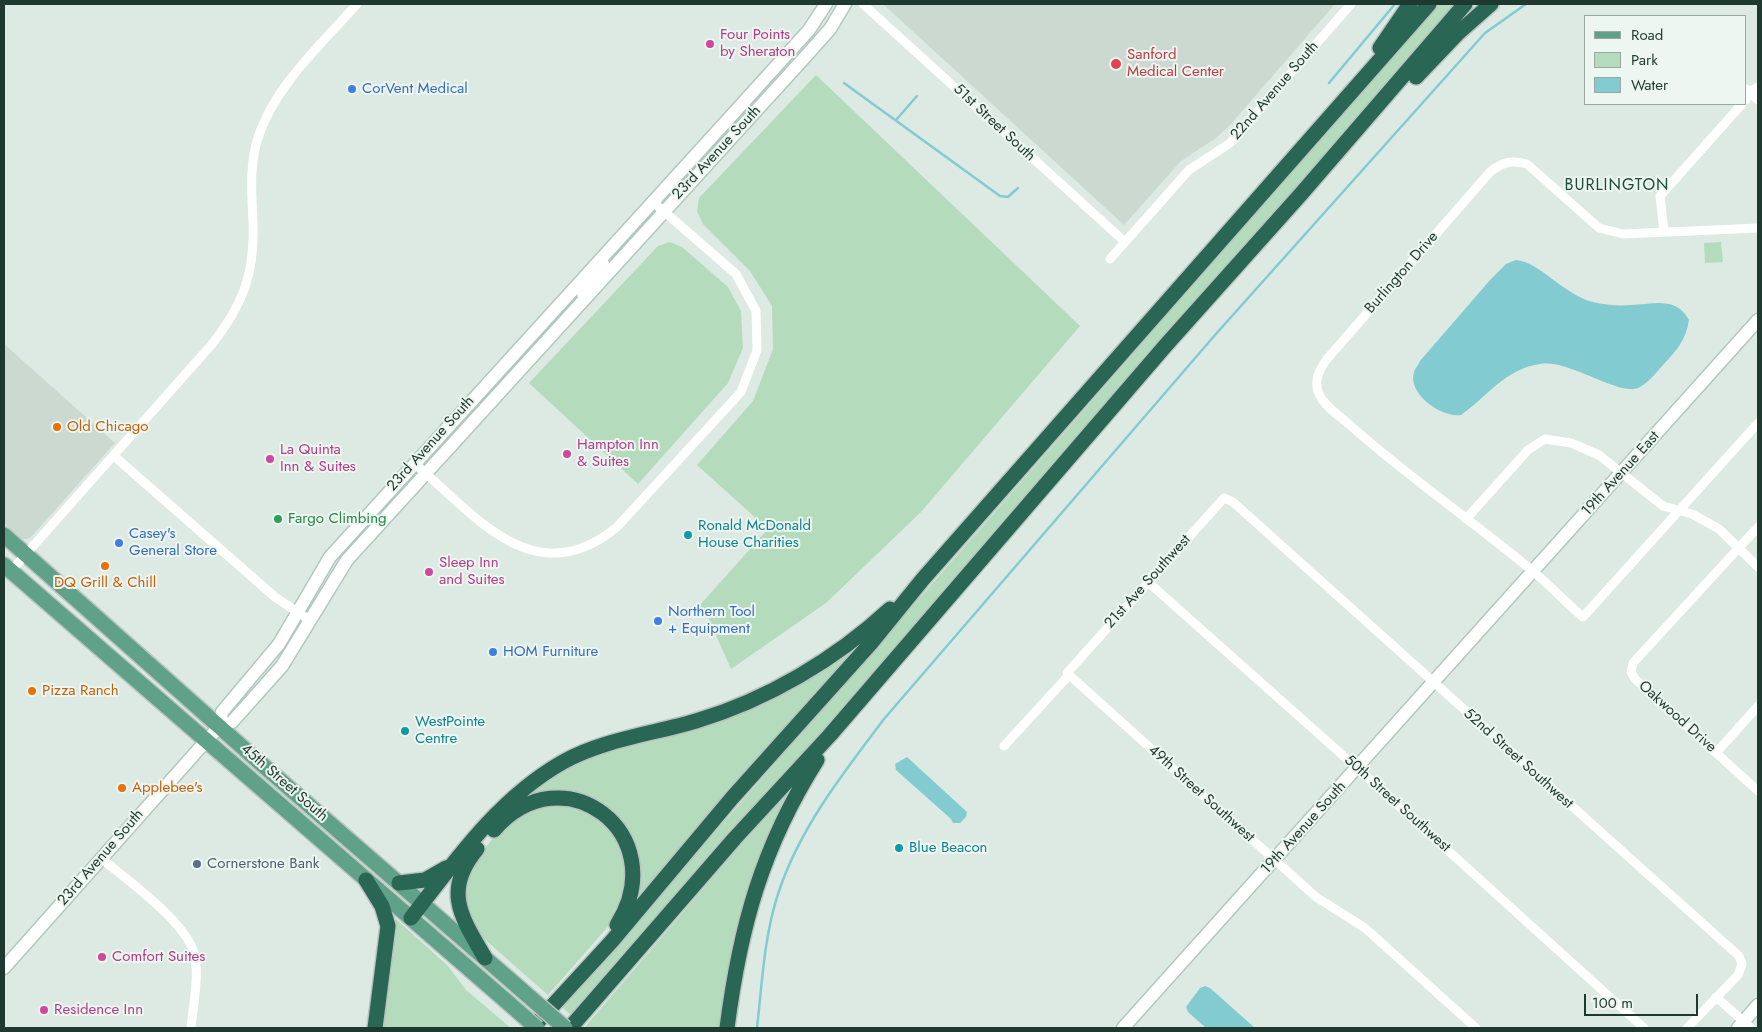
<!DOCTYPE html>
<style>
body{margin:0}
#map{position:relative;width:1762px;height:1032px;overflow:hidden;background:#dde9e3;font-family:Jost,sans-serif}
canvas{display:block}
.frame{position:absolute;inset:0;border:5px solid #1e392f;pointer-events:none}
.legend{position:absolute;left:1584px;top:15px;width:162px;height:90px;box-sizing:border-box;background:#edf6f1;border:1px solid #9aaaa3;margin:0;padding:6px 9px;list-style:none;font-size:15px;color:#1e392f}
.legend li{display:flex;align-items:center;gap:10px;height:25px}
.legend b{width:25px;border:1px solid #9aaaa3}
.scale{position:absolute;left:1584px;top:994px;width:114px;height:22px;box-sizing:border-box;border:2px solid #1e392f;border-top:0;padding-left:6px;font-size:15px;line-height:18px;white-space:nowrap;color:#1e392f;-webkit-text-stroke:4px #edf6f1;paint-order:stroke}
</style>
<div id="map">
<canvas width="1762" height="1032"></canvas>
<div class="frame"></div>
<ul class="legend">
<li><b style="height:6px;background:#60a18a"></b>Road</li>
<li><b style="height:14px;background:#b4dcbc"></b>Park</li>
<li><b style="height:14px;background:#82ccd1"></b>Water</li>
</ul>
<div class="scale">100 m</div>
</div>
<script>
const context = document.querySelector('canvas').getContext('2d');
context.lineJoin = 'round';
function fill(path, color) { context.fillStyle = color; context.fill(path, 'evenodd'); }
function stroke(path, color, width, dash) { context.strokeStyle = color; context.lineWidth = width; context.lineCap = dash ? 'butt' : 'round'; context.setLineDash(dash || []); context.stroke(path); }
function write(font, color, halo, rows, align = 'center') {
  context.font = font + ' Jost,sans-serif'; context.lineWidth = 4; context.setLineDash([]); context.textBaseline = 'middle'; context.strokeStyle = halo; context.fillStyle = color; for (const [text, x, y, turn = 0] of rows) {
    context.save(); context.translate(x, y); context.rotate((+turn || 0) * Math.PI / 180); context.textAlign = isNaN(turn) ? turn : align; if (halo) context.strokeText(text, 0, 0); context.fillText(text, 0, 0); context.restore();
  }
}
fill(new Path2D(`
 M883,4H1335L1230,125L1216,138L1181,161L1124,225Z
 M4,344L115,443L31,537L27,539H22L4,523Z`), '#cbd9d1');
fill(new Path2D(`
 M1439,4H1458L573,1017L562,1007Z
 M816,75L1080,326L921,512L826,603L731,669L707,615L699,606L768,529L697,465L753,401L773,349L772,306L750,271L703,224L697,211L699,198Z
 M670,242L682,247L728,287L741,311L743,348L728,383L638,484L529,383L658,246Z
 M1721,242L1723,262L1705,263L1704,243Z
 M849,648L855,651L641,895L637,893C645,851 629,835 601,807L520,803L536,784L555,772L603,751L654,738Z
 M791,786L796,789L785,809L722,1028H584Z
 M539,805L577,807L610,825L630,865L620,913L548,995L474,930L461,895L469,868L489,843L504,826Z
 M396,919L448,966L466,990L511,1028H381L393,921Z`), '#b4dcbc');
fill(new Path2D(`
 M1516,260C1540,262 1564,295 1593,302C1605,305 1619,306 1631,305C1654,304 1676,296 1689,320C1686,340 1677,350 1663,365C1656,373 1648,383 1638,388C1618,396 1569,359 1540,364C1505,369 1488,396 1461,415C1442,418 1407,394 1414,372C1415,368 1419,364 1420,361L1490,280L1506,264Z
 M907,757L967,812L966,817L960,823H953L951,819L896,770L895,764Z
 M1205,986L1210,988L1255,1028H1206L1188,1012L1186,1007L1200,988Z`), '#82ccd1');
stroke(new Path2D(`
 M844,83L1000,196L1008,197L1018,188
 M1329,83L1395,4
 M896,120L917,96
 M757,1028C762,984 764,937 778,894C799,829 843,773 884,719L1215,335L1485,33L1526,4`), '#82ccd1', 2.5);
const secondary = new Path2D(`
 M219,727L222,712L279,644L330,557L742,104L809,30L826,4
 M4,968L198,750L219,727L232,722L282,666L347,560L806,56L830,29L845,4
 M1123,1028L1758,320
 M1738,1028L1758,1005`);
const primary = new Path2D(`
 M4,535L258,761L517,986
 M4,565L505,1000`);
const highway = new Path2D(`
 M1380,48L1410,4
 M1416,77L1457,34L1491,4
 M494,830C563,750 674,834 617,925
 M477,849C442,891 462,918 485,958
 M366,880L382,906L388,926L375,1028
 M399,883L425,880L446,868
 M411,918C455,861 499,798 563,762C602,740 652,734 696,721C767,700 836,659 890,609
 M532,1028L612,941L732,798L871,643L923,579L1429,4
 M570,1028L735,838L830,735L1166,345L1301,194L1465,4
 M727,1028C740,927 762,847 817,760`);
stroke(secondary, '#b0c9be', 15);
stroke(primary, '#bcc4c1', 18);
stroke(highway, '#bcc4c1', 18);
stroke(new Path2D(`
 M863,4L1125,242
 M1746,89L1758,100
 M1746,100L1749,92L1758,87
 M1758,228L1623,234L1599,228L1527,164C1511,160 1503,162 1490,172L1327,359C1320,369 1313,380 1319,394C1324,406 1341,417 1351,426C1406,475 1467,517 1524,564C1545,580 1563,600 1583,617L1758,423
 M1664,232L1660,196L1742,104
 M1110,259L1189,170L1230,143L1351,4
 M583,299L581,291L605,264
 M114,456L275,597L311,621
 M414,463C475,515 534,595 617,527L741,392L757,350L756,311L736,274L652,201
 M1466,519L1528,450L1545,439L1571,443L1599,455L1663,506L1692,514L1719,529L1758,567
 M1758,527L1633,663L1631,672L1635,679L1758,791
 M11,571L213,343C243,304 255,273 253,223C252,195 249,169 257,141C273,87 321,45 357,4
 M1148,582L1348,760L1644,1028
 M1004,746L1069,675
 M1716,753L1758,706
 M101,858C128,881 188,923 195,956C199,979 193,1005 191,1028
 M1716,997L1751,1028
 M1476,1028L1365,928L1316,897L1067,673L1224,498L1233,502L1739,956L1742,964L1738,975L1687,1028`), '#fff', 9);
stroke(secondary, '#fff', 12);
stroke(primary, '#60a18a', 15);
stroke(highway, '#296654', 15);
const primaryBridge = new Path2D(`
 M517,986L565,1028
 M505,1000L537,1028`);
stroke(primaryBridge, '#bcc4c1', 18, []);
stroke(primaryBridge, '#60a18a', 15);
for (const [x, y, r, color] of [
 [710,44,5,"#d1479c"],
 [1116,64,6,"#e0444e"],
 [352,89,5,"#3f7fe0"],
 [57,427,5,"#e8710a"],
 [567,454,5,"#d1479c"],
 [270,459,5,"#d1479c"],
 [278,519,5,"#2e9e5b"],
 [688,535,5,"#0f9aa8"],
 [119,543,5,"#3f7fe0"],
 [105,566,5,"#e8710a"],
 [429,572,5,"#d1479c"],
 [658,621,5,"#3f7fe0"],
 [493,652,5,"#3f7fe0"],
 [32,691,5,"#e8710a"],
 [405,731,5,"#0f9aa8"],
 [122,788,5,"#e8710a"],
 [899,848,5,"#0f9aa8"],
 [197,864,5,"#5c6f8a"],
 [102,957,5,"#d1479c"],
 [44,1010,5,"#d1479c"]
]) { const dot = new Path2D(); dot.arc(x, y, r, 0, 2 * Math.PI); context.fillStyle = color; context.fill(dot); stroke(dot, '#edf6f1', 2); }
write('15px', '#b23c85', '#edf6f1', [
 ["Four Points",720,35],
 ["by Sheraton",720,52],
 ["Hampton Inn",577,445],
 ["& Suites",577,462],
 ["La Quinta",280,450],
 ["Inn & Suites",280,467],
 ["Sleep Inn",439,563],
 ["and Suites",439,580],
 ["Comfort Suites",112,957],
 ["Residence Inn",54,1010]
], 'left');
write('15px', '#be3a42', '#edf6f1', [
 ["Sanford",1127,55],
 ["Medical Center",1127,72]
], 'left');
write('15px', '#366cbe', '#edf6f1', [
 ["CorVent Medical",362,89],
 ["Casey's",129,534],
 ["General Store",129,551],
 ["Northern Tool",668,612],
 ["+ Equipment",668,629],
 ["HOM Furniture",503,652]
], 'left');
write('15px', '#1e392f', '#edf6f1', [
 ["22nd Avenue South",1275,91,-49],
 ["51st Street South",994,123,43],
 ["23rd Avenue South",717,153,-47],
 ["Burlington Drive",1402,273,-49],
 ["23rd Avenue South",431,444,-48],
 ["19th Avenue East",1621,474,-48],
 ["21st Ave Southwest",1148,582,-48],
 ["Oakwood Drive",1677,717,42],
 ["52nd Street Southwest",1518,759,42],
 ["45th Street South",284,783,41],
 ["49th Street Southwest",1201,794,42],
 ["50th Street Southwest",1397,804,42],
 ["19th Avenue South",1304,828,-48],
 ["23rd Avenue South",101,858,-49]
]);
write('15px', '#c56008', '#edf6f1', [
 ["Old Chicago",67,427],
 ["DQ Grill & Chill",105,583,"center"],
 ["Pizza Ranch",42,691],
 ["Applebee's",132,788]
], 'left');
write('15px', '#27864d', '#edf6f1', [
 ["Fargo Climbing",288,519]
], 'left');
write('15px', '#0d838f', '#edf6f1', [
 ["Ronald McDonald",698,526],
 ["House Charities",698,543],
 ["WestPointe",415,722],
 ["Centre",415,739],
 ["Blue Beacon",909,848]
], 'left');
write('15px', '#4e5e75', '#edf6f1', [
 ["Cornerstone Bank",207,864]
], 'left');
context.letterSpacing = '1px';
write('16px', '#1a4b3b', '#edf6f1', [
 ["BURLINGTON",1617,186]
]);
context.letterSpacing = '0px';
</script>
